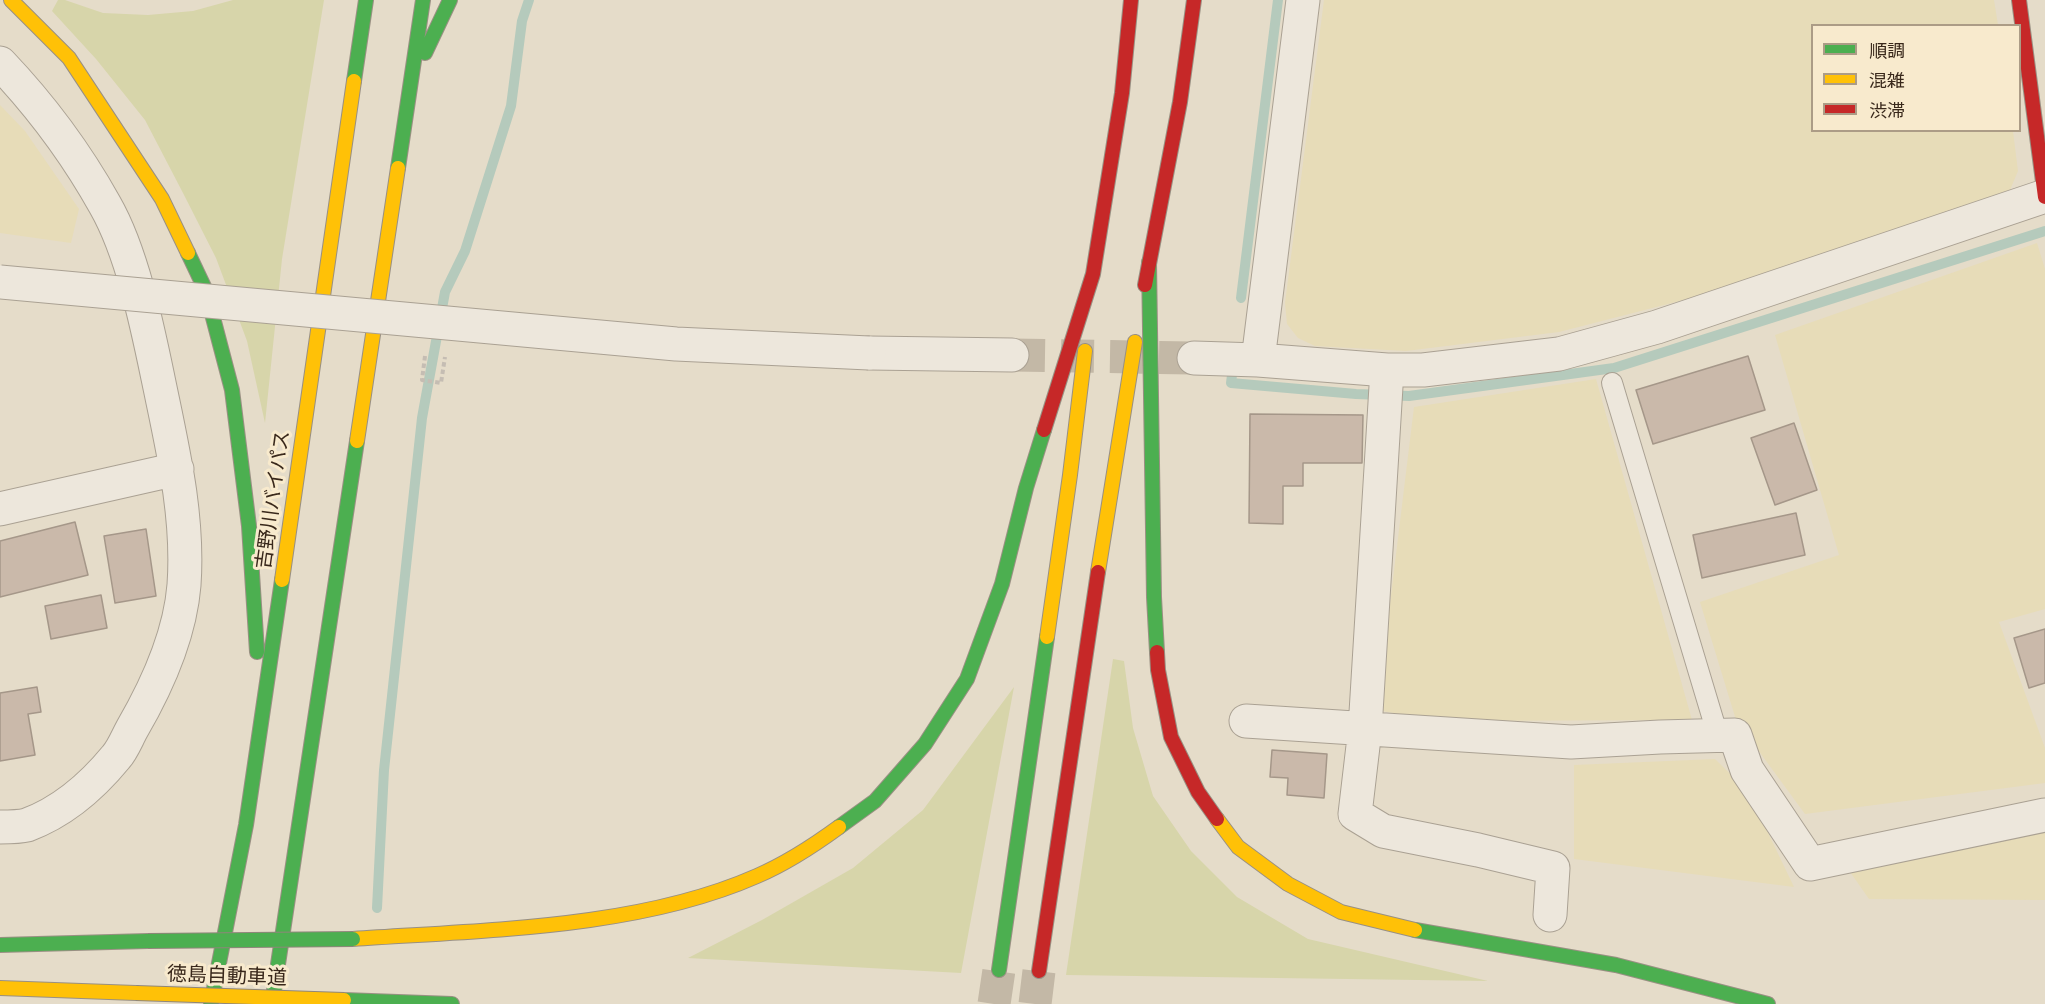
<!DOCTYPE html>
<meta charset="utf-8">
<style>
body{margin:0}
#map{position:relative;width:2045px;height:1004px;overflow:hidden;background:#e5dcc9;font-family:"Times New Roman","Noto Sans JP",serif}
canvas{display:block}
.legend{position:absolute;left:1811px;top:24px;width:210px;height:108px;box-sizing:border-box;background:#f8eacd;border:2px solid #ac9c86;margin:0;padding:8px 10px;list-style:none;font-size:18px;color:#39281b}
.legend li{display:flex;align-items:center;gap:12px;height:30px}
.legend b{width:30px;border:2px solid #ac9c86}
</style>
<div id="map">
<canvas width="2045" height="1004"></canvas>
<ul class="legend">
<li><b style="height:8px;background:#4caf50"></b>順調</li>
<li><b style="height:8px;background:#ffc107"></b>混雑</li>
<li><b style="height:8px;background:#c62828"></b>渋滞</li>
</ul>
</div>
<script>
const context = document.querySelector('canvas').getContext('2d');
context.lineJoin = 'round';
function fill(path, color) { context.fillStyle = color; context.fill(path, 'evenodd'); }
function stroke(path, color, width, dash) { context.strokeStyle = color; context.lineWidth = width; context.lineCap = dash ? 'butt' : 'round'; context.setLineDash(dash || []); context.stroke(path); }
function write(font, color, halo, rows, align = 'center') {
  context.font = font + ' "Times New Roman","Noto Sans JP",serif'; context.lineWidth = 6; context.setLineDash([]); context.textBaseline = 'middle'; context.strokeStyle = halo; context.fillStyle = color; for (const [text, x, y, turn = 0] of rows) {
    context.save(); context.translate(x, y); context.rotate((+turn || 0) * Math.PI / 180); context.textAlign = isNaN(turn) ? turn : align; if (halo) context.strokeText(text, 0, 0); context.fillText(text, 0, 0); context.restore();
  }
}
fill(new Path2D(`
 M1324,0H1994L1998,25L1812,26V130L2013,131L2018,171L2010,190L1707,294L1559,332L1406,351L1315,346L1298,338L1287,324L1285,303Z
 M0,105L25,131L79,209L71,243L0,233Z
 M2037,243L2045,269V609L1999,622L2045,748V783L1805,814L1736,720L1700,602L1839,555L1775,335Z
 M1596,379L1692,720L1437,721L1377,710L1414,407Z
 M1715,759L1748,791L1794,887L1574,859V765Z
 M2045,826V900L1869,899L1848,869Z`), '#e7dcb8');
fill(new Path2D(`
 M58,0H65L103,13L148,15L193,11L233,0H324L282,259L265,423L247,341L216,258L183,193L145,120L96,59L52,11Z
 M1113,659L1124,661L1133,728L1153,796L1191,851L1237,897L1308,939L1488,981L1066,975Z
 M1014,687L961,973L688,958L762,920L853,868L923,810Z`), '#d7d5aa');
stroke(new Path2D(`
 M1241,298L1278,0
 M1232,375L1231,383L1356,394L1409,396L1614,368L2045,231
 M377,908L384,770L422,418L445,292L465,251L511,106L522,21L529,0`), '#b5cabc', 10);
const building = new Path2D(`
 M1748,356L1765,410L1653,444L1636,390Z
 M1250,414L1363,415L1362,463H1303V486H1283V524L1249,523Z
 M1794,423L1817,490L1775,505L1751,438Z
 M1796,513L1805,555L1702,578L1693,535Z
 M75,522L88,575L0,597V541Z
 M146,529L156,596L115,603L104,536Z
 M101,595L107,628L51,639L45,606Z
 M2045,629V683L2029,688L2014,638Z
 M37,687L41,712L28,714L35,755L0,761V693Z
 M1272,750L1327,754L1324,798L1287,795L1288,778L1270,777Z`);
fill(building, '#cab9aa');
stroke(building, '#a59789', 1.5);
stroke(new Path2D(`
 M1012,355L1194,358`), '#c3b8a6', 33, [33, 16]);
stroke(new Path2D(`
 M994,1004L999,970
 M1035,1004L1039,971`), '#c3b8a6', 33, [33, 16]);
const lane = new Path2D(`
 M1612,383L1718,736`);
const street = new Path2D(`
 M0,63C41,106 76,153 105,205C132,252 147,325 158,378C172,446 189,515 184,585C180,635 157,686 132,729C127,738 123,749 116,757C93,785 62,812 27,825C19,827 9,827 0,827
 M869,353L1012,355
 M1194,358L1258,360L1387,370H1423L1559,354L1657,327L2045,196
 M1258,360L1303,0
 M1387,370L1365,729L1355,814L1383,831L1478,850L1553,868L1550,915
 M0,509L177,469
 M1246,721L1571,742L1660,737L1735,735L1747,770L1810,864L2045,815`);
const fast = new Path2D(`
 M425,53L450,0
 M354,81L366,0
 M398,168L423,0
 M188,253L206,291L232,390L249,526L257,652
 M1149,262L1154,597L1157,652
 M839,827L875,801L925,744L967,679L1002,584L1026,488L1044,430
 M1415,930L1616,965L1768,1004
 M0,945L148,941
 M999,970L1047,637
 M344,1000L452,1004
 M211,1004L246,825L282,580
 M272,1004L357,441`);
const slow = new Path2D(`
 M11,0L69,58L162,199L188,253
 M357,441L398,168
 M1098,572L1135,342
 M282,580L354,81
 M1047,637L1070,475L1085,351
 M1217,819L1238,847L1288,884L1341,912L1415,930
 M353,939C482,930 637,929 757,876C785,864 813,846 839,827
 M0,988L136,993`);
const jam = new Path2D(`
 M2019,0L2045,197
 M1145,285L1180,102L1194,0
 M1044,430L1093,274L1122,93L1131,0
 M1157,652L1158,670L1171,737L1198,792L1217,819
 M1039,971L1098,572`);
stroke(lane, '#aaa193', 22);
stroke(street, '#aaa193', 35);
stroke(fast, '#999083', 16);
stroke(slow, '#999083', 16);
stroke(jam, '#999083', 16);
stroke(new Path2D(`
 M425,356L422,380L441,383L445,357`), '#c5bdb3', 4, [4.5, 3]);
stroke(lane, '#ede7dc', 20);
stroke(street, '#ede7dc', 33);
stroke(fast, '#4caf50', 14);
stroke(slow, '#ffc107', 14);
stroke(jam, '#c62828', 14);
const streetBridge = new Path2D(`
 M0,282L676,344L869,353`);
const fastBridge = new Path2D(`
 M148,941L353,939`);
const slowBridge = new Path2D(`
 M136,993L344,1000`);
stroke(streetBridge, '#aaa193', 35, []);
stroke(fastBridge, '#8f867a', 16, []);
stroke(slowBridge, '#8f867a', 16, []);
stroke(streetBridge, '#ede7dc', 33);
stroke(fastBridge, '#4caf50', 14);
stroke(slowBridge, '#ffc107', 14);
write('20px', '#39281b', '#f8eacd', [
 ["吉野川バイパス",274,500,-82],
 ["徳島自動車道",227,977,2]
]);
</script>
